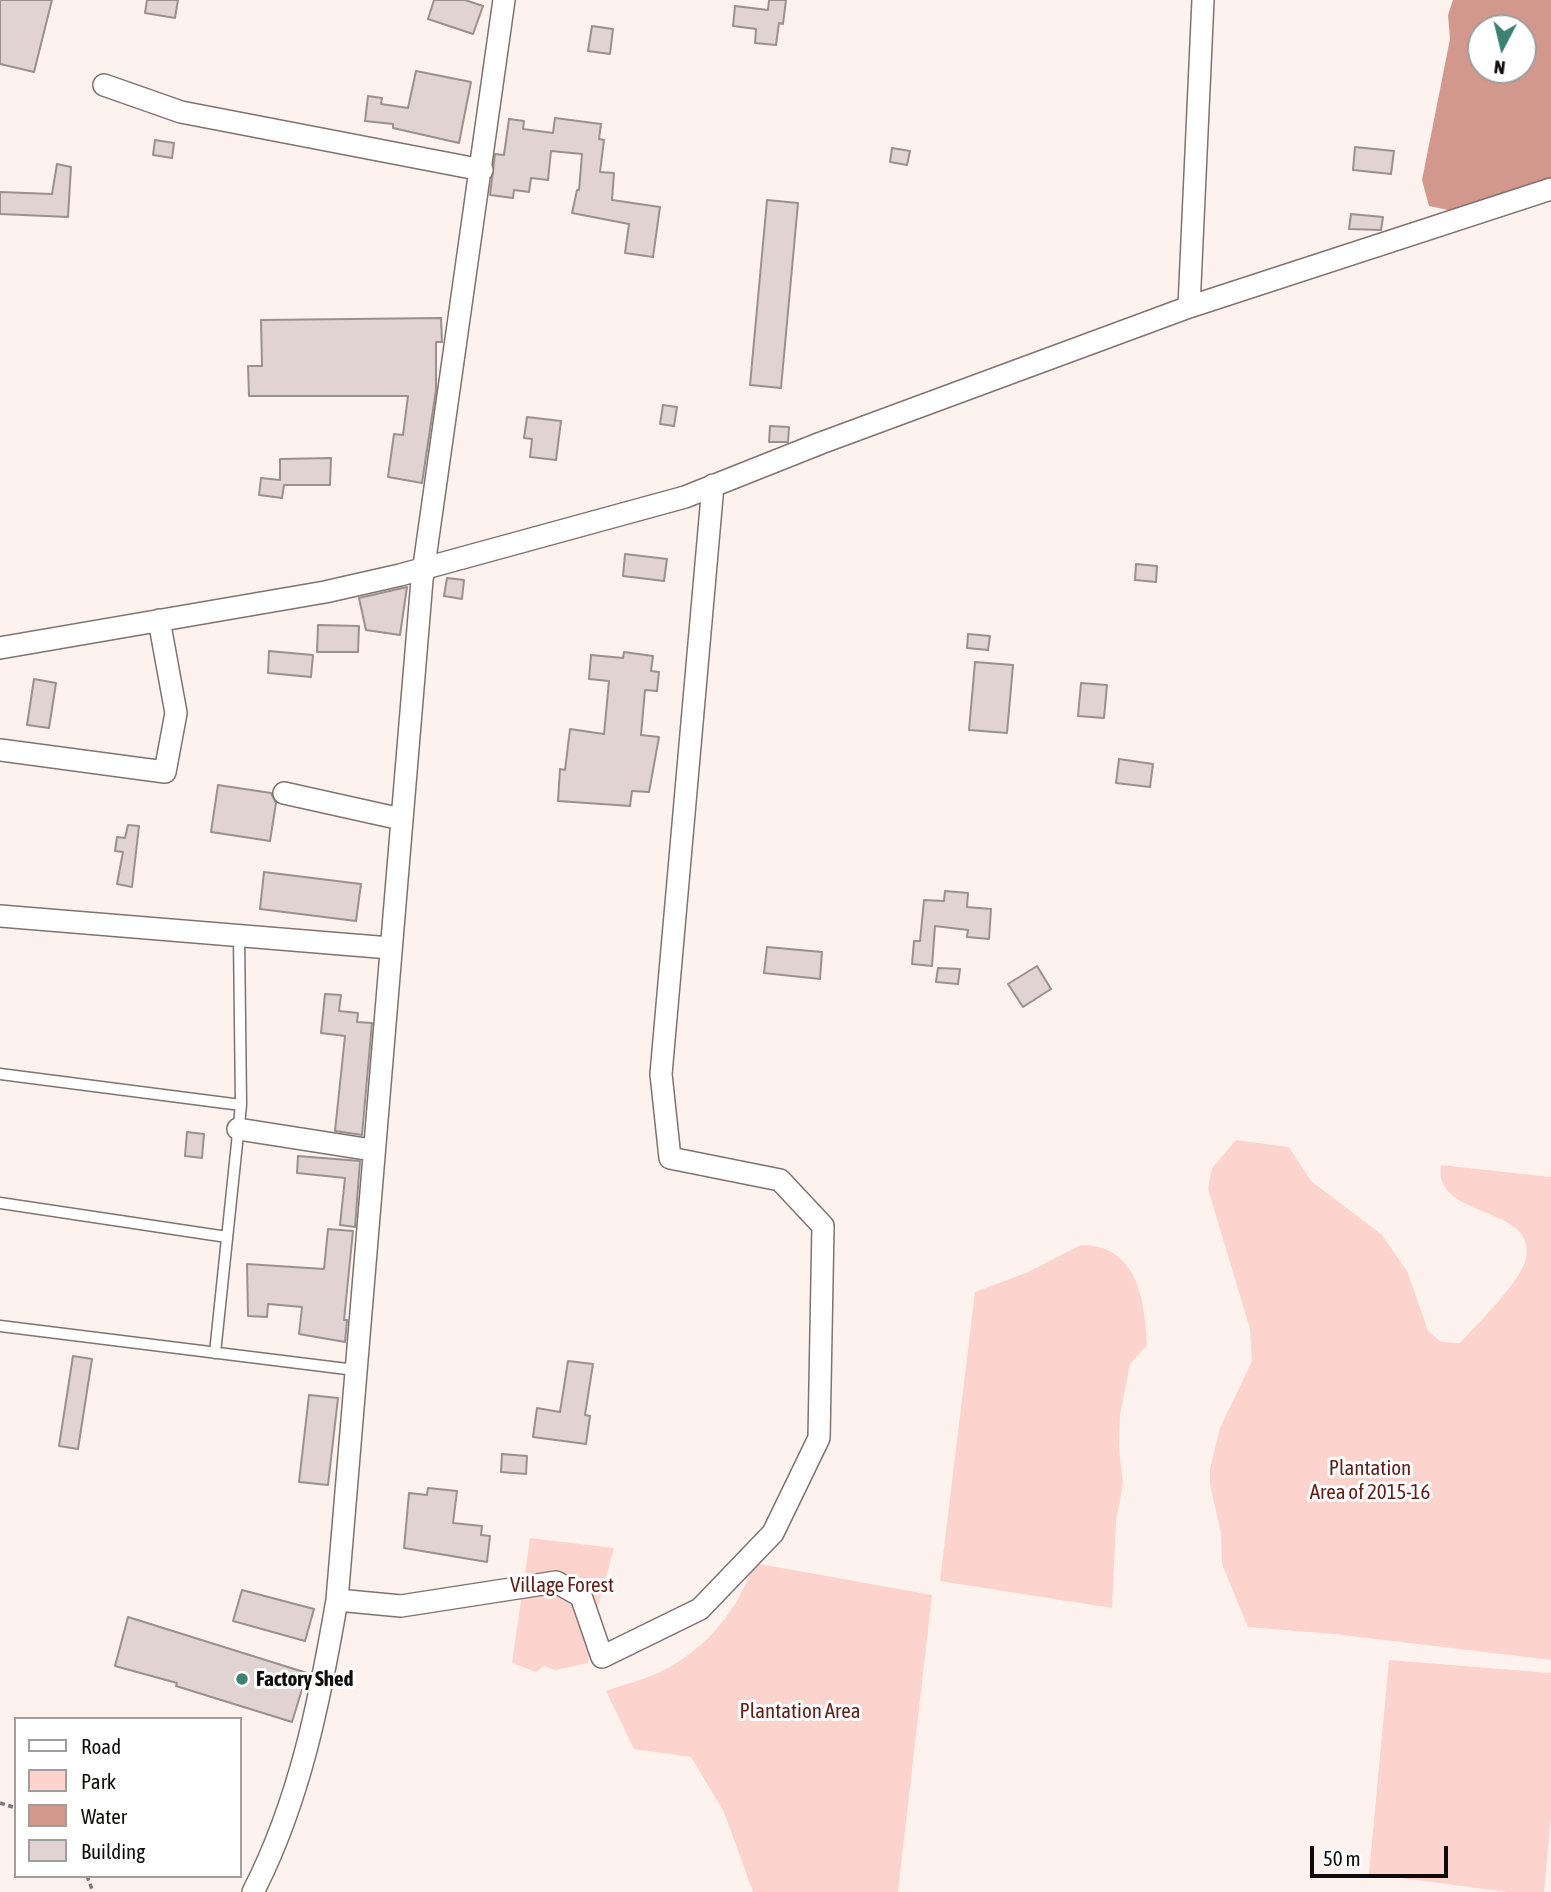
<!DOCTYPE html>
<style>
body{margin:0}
#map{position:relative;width:1551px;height:1892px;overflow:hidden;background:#fef2ef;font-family:"Asap Condensed",sans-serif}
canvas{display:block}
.legend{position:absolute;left:14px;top:1717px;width:228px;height:161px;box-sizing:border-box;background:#fff;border:2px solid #9f9d9d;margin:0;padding:9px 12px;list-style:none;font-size:21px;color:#0f0b0a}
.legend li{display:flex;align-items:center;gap:14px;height:35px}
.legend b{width:35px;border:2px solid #9f9d9d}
.north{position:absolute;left:1467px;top:14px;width:70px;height:70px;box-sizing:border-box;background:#fff;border:2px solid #9f9d9d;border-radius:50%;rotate:187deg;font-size:19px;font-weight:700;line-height:28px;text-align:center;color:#0f0b0a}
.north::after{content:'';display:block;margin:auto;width:24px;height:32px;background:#3d8174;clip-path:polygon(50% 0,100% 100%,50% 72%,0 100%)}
.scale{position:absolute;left:1310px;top:1846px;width:138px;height:32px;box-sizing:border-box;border:4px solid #0f0b0a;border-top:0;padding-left:9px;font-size:21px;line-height:24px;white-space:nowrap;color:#0f0b0a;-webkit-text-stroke:5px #fff;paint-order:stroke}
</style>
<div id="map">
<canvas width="1551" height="1892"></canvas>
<ul class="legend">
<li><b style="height:9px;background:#fff"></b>Road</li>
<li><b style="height:19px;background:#fdd4cd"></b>Park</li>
<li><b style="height:19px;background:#d2988e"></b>Water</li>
<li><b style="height:19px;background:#e0d3d1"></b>Building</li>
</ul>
<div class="north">N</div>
<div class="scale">50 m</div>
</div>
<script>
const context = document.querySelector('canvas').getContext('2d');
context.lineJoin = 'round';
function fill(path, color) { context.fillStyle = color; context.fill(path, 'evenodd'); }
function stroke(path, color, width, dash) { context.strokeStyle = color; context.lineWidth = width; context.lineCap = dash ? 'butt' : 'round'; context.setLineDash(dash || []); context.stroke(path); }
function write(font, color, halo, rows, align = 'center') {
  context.font = font + ' "Asap Condensed",sans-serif'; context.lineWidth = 6; context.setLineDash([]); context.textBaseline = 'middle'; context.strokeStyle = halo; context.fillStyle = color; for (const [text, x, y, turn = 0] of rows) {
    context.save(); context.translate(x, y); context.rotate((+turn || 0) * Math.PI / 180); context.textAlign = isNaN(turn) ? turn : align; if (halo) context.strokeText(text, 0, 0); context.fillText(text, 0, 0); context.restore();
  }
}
fill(new Path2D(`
 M1236,1140L1289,1147L1311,1181L1382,1235L1408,1273L1428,1331L1441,1342L1460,1343C1477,1324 1521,1282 1526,1258C1537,1204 1432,1220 1441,1165L1551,1177V1660L1334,1634L1248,1627L1222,1564L1221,1533L1210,1485V1469L1220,1428L1252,1361L1250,1329L1208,1189L1212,1168Z
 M1081,1245C1137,1245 1145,1299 1147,1345L1130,1364L1120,1415L1119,1448L1123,1483L1116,1521L1112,1608L940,1581L975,1292L1026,1273Z
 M530,1538L614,1548L594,1620L588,1663L555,1670L544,1666L536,1672L512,1663Z
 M754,1563L932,1595L898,1892H753L724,1812L691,1757L634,1749L606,1691C625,1684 648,1679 666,1669C708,1647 740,1607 754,1563Z
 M1389,1660L1551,1673V1816L1544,1892H1508L1369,1874Z`), '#fdd4cd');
fill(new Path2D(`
 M1453,0H1551V181L1453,211L1429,206L1422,180L1450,39L1448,15ZM1481,28H1523V70H1481Z`), '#d2988e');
const building = new Path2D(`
 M0,0H52L34,72L0,64Z
 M147,0H178L175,18L145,13Z
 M434,0H465L483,6L473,34L428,19Z
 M769,0H786L783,24L779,23L776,45L755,43L756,29L733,26L735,6L768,10Z
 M592,26L613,29L610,54L588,51Z
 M416,71L471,82L459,143L393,128V124L365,121L368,96L382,98L381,104L408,108Z
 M555,118L601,124L599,139L604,140L600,172L614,173L612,200L660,207L653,257L625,253L629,224L572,213L577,190H579L582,154L551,151L548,180L531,178L529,192L514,190L513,198L490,195L495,154L504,155L509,119L524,121L523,129L553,133Z
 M155,140L174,143L172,158L153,155Z
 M1355,147L1394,151L1391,174L1353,170Z
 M892,148L910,151L907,165L890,162Z
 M57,164L71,167L68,217L0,214V192L52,194Z
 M767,200L798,203L781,388L750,385Z
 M1351,214L1383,217L1381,230L1349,229Z
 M441,318L442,342H436V390L422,483L388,477L394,434L403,435L408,396H249L248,366H262L261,320Z
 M663,405L677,407L674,426L660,424Z
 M527,417L561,421L556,460L530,457L532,439L524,438Z
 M770,426L789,427L788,442H769Z
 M331,458L330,485H284L282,498L259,495L261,478L280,480V459Z
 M625,554L667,559L664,581L623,576Z
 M1136,564L1157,566L1156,582L1135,580Z
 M447,578L464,580L462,599L444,596Z
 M407,587L400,635L366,630L359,598Z
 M318,625L359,626L358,652H317Z
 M968,634L990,636L988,650L967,648Z
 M269,651L313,655L311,677L268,673Z
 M624,652L653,656L651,671L659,672L657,691L645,690L641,735L659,737L649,792L632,791L630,806L558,801L560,769L565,770L570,729L604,734L609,681L589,679L591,655L623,658Z
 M975,662L1013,665L1007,733L969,730Z
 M34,679L56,683L49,728L27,725Z
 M1081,683L1107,685L1104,718L1078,716Z
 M1119,759L1153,764L1150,787L1116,783Z
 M218,785L271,793L276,803L270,841L211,832Z
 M128,825L139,826L132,887L117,884L123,852L115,851L117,837L125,838Z
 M264,872L361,884L356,921L260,909Z
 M945,891L968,893L967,907L991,909L989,939L967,937L968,930L935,926L932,966L912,964L914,941H920L924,900L944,901Z
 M767,947L822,952L820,979L764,973Z
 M1037,966L1051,989L1023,1007L1008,984Z
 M938,968L960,969L958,984L936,982Z
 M325,994L341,995L339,1011L358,1013L357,1022L372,1023L362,1135L335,1131L345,1036L321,1033Z
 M187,1132L204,1134L202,1158L185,1156Z
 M298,1156L360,1161L355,1227L340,1225L345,1178L297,1173Z
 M328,1229L353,1231L344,1320H347L345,1342L299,1334L302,1307L268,1304L267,1317L248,1316L247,1264L324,1269Z
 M73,1356L92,1359L78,1449L59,1446Z
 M568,1361L593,1364L585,1415L590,1416L586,1444L533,1437L537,1408L560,1412Z
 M309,1395L338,1398L328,1485L299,1482Z
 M502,1454L527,1456L526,1474L501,1472Z
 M428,1488L457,1491L453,1523L482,1526L481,1535L490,1536L487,1562L404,1548L409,1493L427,1495Z
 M242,1590L314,1609L305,1641L233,1621Z
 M128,1617L307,1673L292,1722L176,1686L177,1683L115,1666Z`);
fill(building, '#e0d3d1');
stroke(building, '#9c908e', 2);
const lane = new Path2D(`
 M0,1074L241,1105
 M0,1203L227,1237
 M0,1326L355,1370
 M215,1353L241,1105L239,936`);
const street = new Path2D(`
 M104,85L181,112L482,170
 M1189,307L1203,0
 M0,648L325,592L400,575L685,497L821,443L1189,307L1551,189
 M0,750L165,772L176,713L159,620
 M284,793L401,819
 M0,916L390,948
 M238,1129L372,1150
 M337,1600L401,1606L556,1582L581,1596L602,1657L700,1609L773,1533L819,1438L823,1226L780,1180L670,1158L661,1074L713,485
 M253,1892C300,1801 320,1699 337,1600L422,580L504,0`);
stroke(lane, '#7e7371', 13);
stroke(street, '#7e7371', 24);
stroke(new Path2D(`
 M0,1803L16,1808
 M87,1876L93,1892`), '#7f7876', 3.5, [5, 3.5]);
stroke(lane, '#fff', 10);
stroke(street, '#fff', 21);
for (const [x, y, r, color] of [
 [242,1679,7,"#3d8174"]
]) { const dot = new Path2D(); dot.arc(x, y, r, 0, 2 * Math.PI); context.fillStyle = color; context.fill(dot); stroke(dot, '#fff', 2.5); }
write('21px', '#631d16', '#fff', [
 ["Plantation",1370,1468],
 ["Area of 2015-16",1370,1492],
 ["Village Forest",562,1585],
 ["Plantation Area",800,1711]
]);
write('bold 21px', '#0f0b0a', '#fff', [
 ["Factory Shed",256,1679]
], 'left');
</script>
